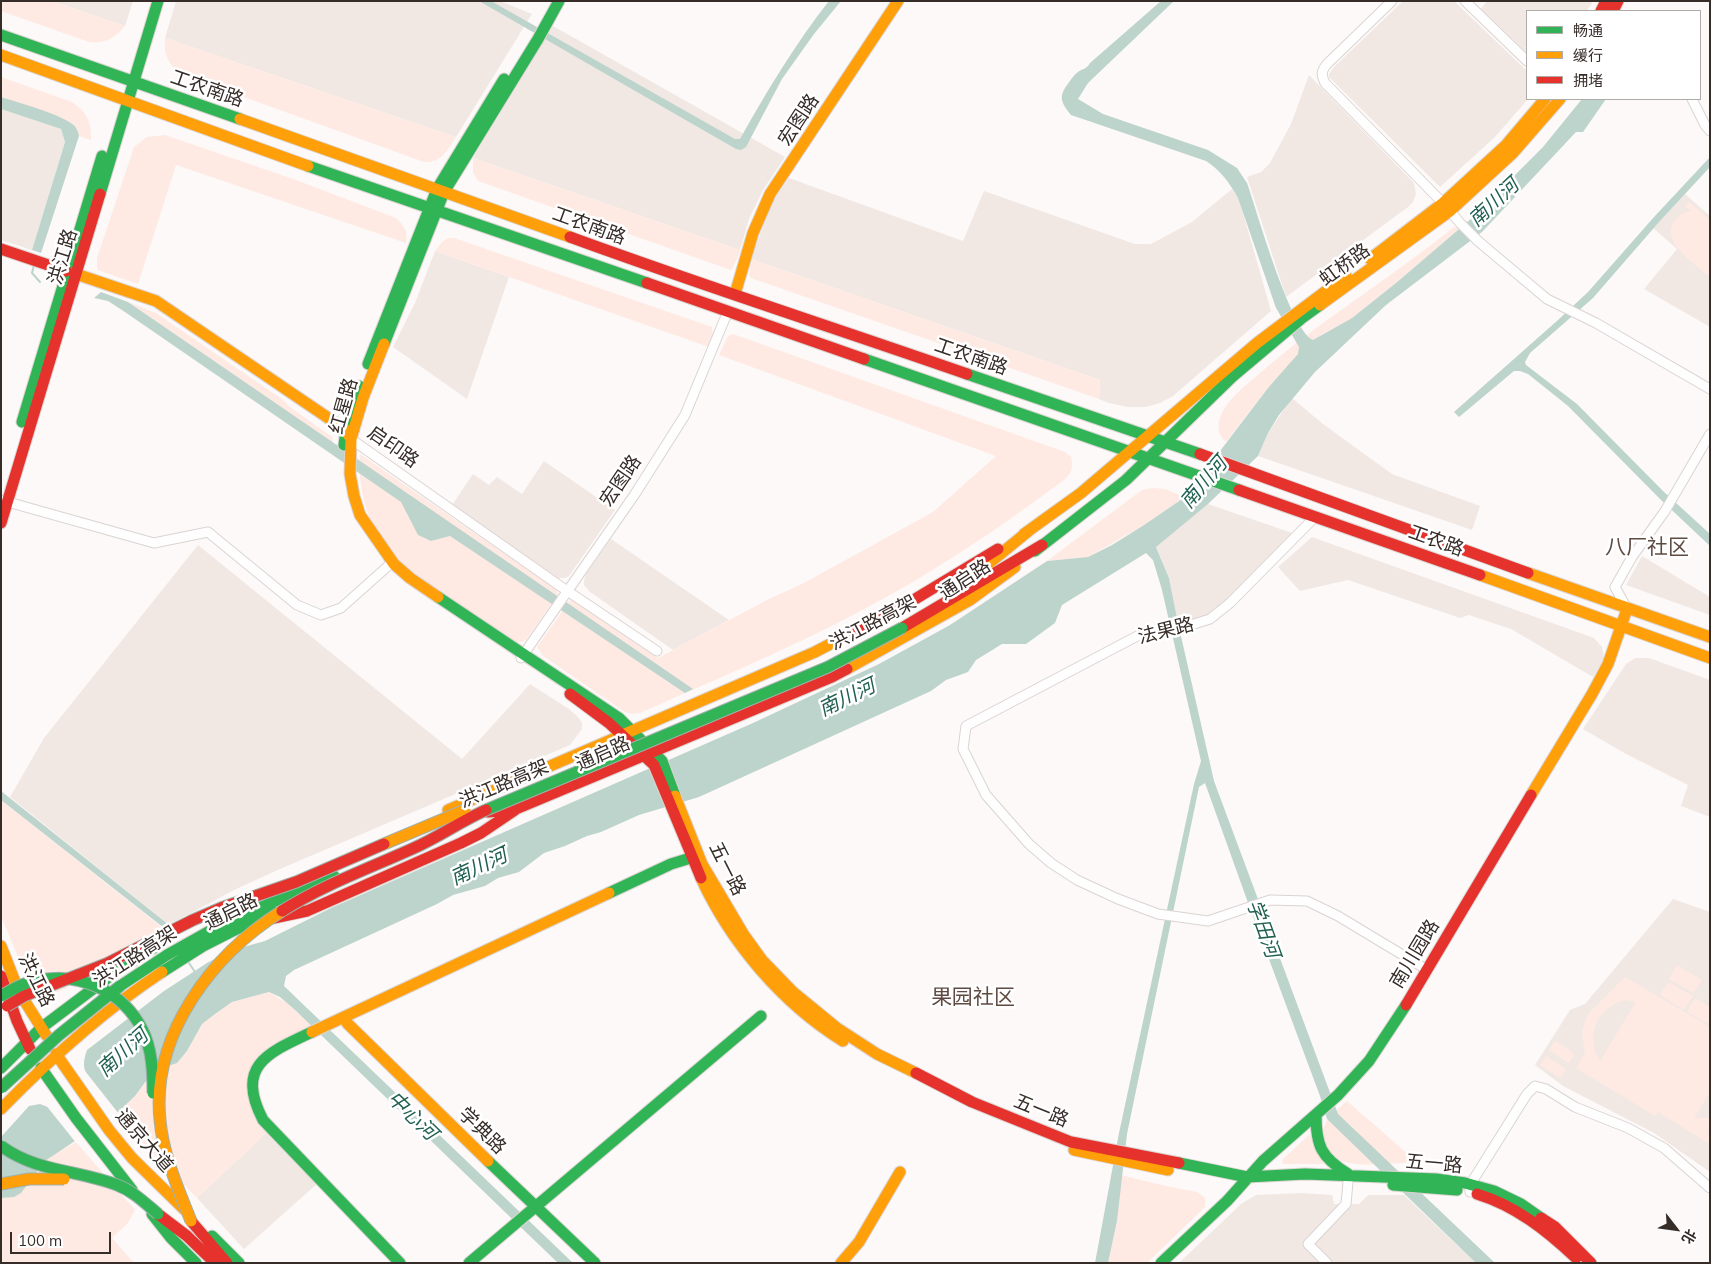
<!DOCTYPE html>
<meta charset="utf-8">
<style>
body{margin:0}
#map{position:relative;width:1711px;height:1264px;overflow:hidden;background:#fcf9f8;font-family:Mulish,"Noto Sans SC",sans-serif}
canvas{display:block}
.frame{position:absolute;inset:0;border:2px solid #362c28;pointer-events:none}
.legend{position:absolute;left:1526px;top:10px;width:175px;height:90px;box-sizing:border-box;background:#fff;border:1px solid #afaba9;margin:0;padding:6px 9px;list-style:none;font-size:15px;color:#362c28}
.legend li{display:flex;align-items:center;gap:10px;height:25px}
.legend b{width:25px;border:1px solid #afaba9}
.north{position:absolute;left:1651px;top:1204px;width:50px;height:50px;-webkit-text-stroke:4px #fff;paint-order:stroke;rotate:120deg;font-size:14px;font-weight:700;line-height:20px;text-align:center;color:#362c28}
.north::after{content:'';display:block;margin:auto;width:18px;height:22px;background:#362c28;clip-path:polygon(50% 0,100% 100%,50% 72%,0 100%)}
.scale{position:absolute;left:10px;top:1232px;width:101px;height:22px;box-sizing:border-box;border:2px solid #362c28;border-top:0;padding-left:6px;font-size:15px;line-height:18px;white-space:nowrap;color:#362c28;-webkit-text-stroke:4px #fff;paint-order:stroke}
</style>
<div id="map">
<canvas width="1711" height="1264"></canvas>
<div class="frame"></div>
<ul class="legend">
<li><b style="height:6px;background:#30b455"></b>畅通</li>
<li><b style="height:6px;background:#ff9f0a"></b>缓行</li>
<li><b style="height:6px;background:#e5322d"></b>拥堵</li>
</ul>
<div class="north">北</div>
<div class="scale">100 m</div>
</div>
<script>
const context = document.querySelector('canvas').getContext('2d');
context.lineJoin = 'round';
function fill(path, color) { context.fillStyle = color; context.fill(path, 'evenodd'); }
function stroke(path, color, width, dash) { context.strokeStyle = color; context.lineWidth = width; context.lineCap = dash ? 'butt' : 'round'; context.setLineDash(dash || []); context.stroke(path); }
function write(font, color, halo, rows, align = 'center') {
  context.font = font + ' Mulish,"Noto Sans SC",sans-serif'; context.lineWidth = 5; context.setLineDash([]); context.textBaseline = 'middle'; context.strokeStyle = halo; context.fillStyle = color; for (const [text, x, y, turn = 0] of rows) {
    context.save(); context.translate(x, y); context.rotate((+turn || 0) * Math.PI / 180); context.textAlign = isNaN(turn) ? turn : align; if (halo) context.strokeText(text, 0, 0); context.fillText(text, 0, 0); context.restore();
  }
}
fill(new Path2D(`
 M52,1H133L125,26Z
 M176,1H500L532,14L456,137L165,38Z
 M1403,1H1454L1527,71L1528,99L1495,137L1440,187L1329,77V74L1334,67Z
 M1487,1H1593L1587,11H1527V53L1481,9Z
 M553,26L785,157L763,190L749,219L740,250L473,158Z
 M1309,75L1414,183L1416,194L1413,202L1408,207L1286,297L1247,177L1261,172L1270,163L1291,124Z
 M1,109L61,129L65,142L32,250L1,240Z
 M789,178L963,241L984,191L1135,244H1151L1192,222L1232,189L1239,199L1271,311L1173,396L1160,403L1146,407H1128L1109,403L1099,399L1100,380L751,259L772,202Z
 M1685,194L1710,216V327L1644,289L1677,249L1653,228Z
 M435,251L509,277L467,399L393,347L415,303Z
 M1292,398L1323,424L1392,474L1480,506L1472,530L1258,456L1268,433Z
 M544,461L615,510L569,576L565,578H558L452,505L473,474L489,485L497,477L522,494Z
 M1208,504L1295,534L1219,609L1206,618L1178,623L1169,578L1156,546Z
 M1312,537L1594,638L1602,647L1604,658L1593,677L1511,629L1469,615L1460,618L1348,580L1300,591L1278,567Z
 M611,539L729,620L673,650L590,592L584,585V581L586,574Z
 M198,545L462,759L530,684L569,709L579,718L582,723V729L570,745L280,869L234,890L169,925L10,797L44,738Z
 M1642,556L1710,597V615L1626,585Z
 M1635,658H1649L1710,680V817L1681,806L1688,785L1626,754L1583,729L1626,664Z
 M1673,899L1710,912V1172L1654,1133L1563,1086L1535,1065L1570,1010L1585,1004Z
 M269,1130L319,1182L244,1249L197,1198Z
 M1301,1193L1332,1195L1334,1204H1359L1368,1195H1404L1476,1263H1179L1241,1204L1256,1195Z`), '#f1e8e4');
fill(new Path2D(`
 M1,1H52L125,26C115,38 105,44 89,42L1,11Z
 M165,38L456,137C447,150 442,163 424,162L183,75C169,67 163,54 165,38Z
 M1,77L72,102C87,112 92,123 91,140L79,136L77,129L72,123L1,97Z
 M165,135L296,180L396,218C405,226 408,231 406,243L176,165L138,284L98,270L97,267V258L134,147L147,137Z
 M473,158L740,250L737,259L731,270L478,181L473,172Z
 M1689,202L1710,220V277C1696,264 1659,242 1675,220C1679,215 1684,212 1691,211L1685,206Z
 M1454,227L1460,228L1396,283L1352,318L1321,335L1268,388L1226,442C1215,432 1217,420 1225,408C1232,395 1256,377 1268,366C1327,316 1394,276 1454,227Z
 M448,238H454L712,327L713,335L709,347L435,251L442,242Z
 M751,259L1100,380L1099,399L751,278L749,275Z
 M128,302L156,313L282,399L290,407L332,437L333,443Z
 M733,334L1065,452L1071,457C1074,468 1071,473 1064,480C997,530 927,577 853,615C784,651 712,681 640,713L632,714L625,712L543,656L537,647L571,599L658,658L769,599L802,584L933,512L996,456L719,355L728,336Z
 M360,454L557,590L558,594L526,640L522,642H517C496,628 474,614 453,600C436,589 418,578 403,565C371,536 357,496 360,454Z
 M1152,488L1165,489L1185,497L1144,525L1088,557L1047,561L1142,490Z
 M1,800L164,929L103,960L65,989L45,996L37,993L18,957L1,916Z
 M1677,965L1702,980L1694,993L1669,979Z
 M1625,977L1710,1027V1092L1694,1118H1710V1129L1706,1130L1710,1132V1144L1658,1112L1655,1116L1576,1068L1585,1053L1582,1033L1584,1024L1588,1014ZM1625,1000L1636,1002L1600,1061C1584,1035 1597,1008 1625,1000Z
 M1668,982L1693,996L1684,1010L1660,995Z
 M269,992L287,1003L312,1026L251,1075L269,1130L197,1198L138,1138L117,1113L135,1096L149,1078L160,1069L177,1063L187,1051L202,1024L215,1014L232,1002Z
 M1695,998L1710,1007V1025L1687,1012Z
 M1555,1041L1575,1054L1569,1063L1549,1050Z
 M1546,1056L1566,1069L1560,1078L1540,1065Z
 M1347,1101L1417,1162C1400,1163 1354,1168 1340,1160C1333,1156 1328,1149 1325,1142C1319,1121 1333,1114 1347,1101Z
 M1310,1134L1313,1146L1324,1164H1283L1282,1160Z
 M76,1142L135,1210L128,1223L112,1238L134,1263H1V1198H5L52,1156Z
 M1121,1175L1166,1186L1197,1192L1205,1198V1207L1147,1263H1108L1117,1221Z`), '#feeae3');
fill(new Path2D(`
 M479,1H491L735,139H740C767,91 795,44 829,1H841L814,34L782,79L746,147L741,150L736,149Z
 M1161,1H1174L1088,83L1078,99L1103,114L1208,150L1237,168L1247,183C1257,211 1290,330 1313,340L1352,318L1396,283L1472,218L1543,147L1582,99H1606L1583,132H1576L1482,232L1386,305L1315,372L1279,415L1268,433L1258,456L1208,504L1156,547L1169,578L1178,623L1214,781L1338,1114L1495,1263H1476L1327,1119L1320,1096L1251,911L1205,783L1199,787L1127,1134L1117,1221L1108,1263H1095L1119,1133L1194,784L1201,761L1162,590L1153,560L1146,553L1062,605L1055,623L1026,644H1002L976,660L968,672L946,680L931,691L699,797L639,815L601,832L587,836L565,846L544,853L519,872L498,878L485,886L453,895L437,904L294,970L286,976L284,986L573,1263H558L295,1010L280,997L269,992L232,1002L215,1014L202,1024L187,1051L177,1063L160,1069L149,1077L135,1096L117,1113L45,1161L21,1193L14,1197L1,1198V1137L29,1106L40,1104L48,1107L87,1075C82,1066 84,1059 87,1050L164,991L207,963L229,951L265,941L331,908L753,723L879,664L950,625L1047,561L1088,557L1112,545L1144,525L1185,497L1268,388L1298,354L1299,347L1276,308L1238,198C1229,182 1221,171 1206,161L1071,115C1060,101 1058,96 1070,81C1072,78 1075,74 1078,72C1083,68 1086,70 1090,63Z
 M1,97C20,103 56,113 71,123C76,126 78,131 79,136L41,253L32,250L65,142L61,129L1,109Z
 M1710,157V167L1659,222L1593,298L1530,353L1525,362L1526,365L1577,404L1663,491L1710,534V546L1659,498L1568,406L1528,374L1520,371H1514L1459,417L1454,412L1558,320L1588,292L1654,217Z
 M101,292L128,302L693,689L685,693L450,536L431,541L418,535L401,502L122,310L108,301L94,298Z
 M1,791L169,925L164,928L1,800Z`), '#bdd4cc');
fill(new Path2D(`
 M85,1071L119,1114L77,1144L45,1104H48L84,1075L83,1073Z`), '#fcf9f8');
stroke(new Path2D(`
 M34,265L32,273L40,282
 M187,960L195,972`), '#bdd4cc', 2);
const street = new Path2D(`
 M1392,1L1327,64C1321,71 1321,75 1325,83L1443,203L1460,223L1478,241L1547,299L1596,323L1710,389
 M1465,1L1527,61
 M1692,99L1705,125L1710,131
 M351,439L560,586L657,651
 M1,500L154,543L208,532L297,605L321,615L341,608L388,566
 M1314,518L1230,603L1210,619L1191,625L1164,628L1143,633L966,726L963,749L986,795L1029,844L1051,863L1077,880L1118,899L1158,914L1208,921L1270,900L1307,901L1338,916L1426,969
 M1627,609L1615,587L1632,557L1665,511L1710,434
 M521,658L635,494L685,415L728,311
 M1470,1192V1185L1527,1094L1535,1086L1546,1089L1575,1107L1628,1128L1664,1148L1710,1188
 M1327,1263L1308,1244L1346,1204L1348,1182`);
const fast = new Path2D(`
 M1,35L240,119
 M308,166L647,283
 M100,194L158,1
 M384,344L444,192L538,39L559,1
 M864,359L1239,490
 M368,364L437,189L504,79
 M967,374L1200,454
 M22,422L102,156
 M344,445L346,430L359,386
 M1035,551L1126,480L1232,377L1302,318L1320,305
 M438,597L619,718L662,761L675,796
 M609,893L671,864L697,856
 M162,972L203,946L272,911
 M120,986L167,955L224,923L334,876
 M312,1032C267,1053 235,1066 263,1120L400,1263
 M1,1068L41,1028L118,970L158,945
 M41,1068L76,1118L132,1190
 M1316,1115C1316,1146 1321,1157 1348,1174
 M488,1161L595,1263
 M1179,1163L1247,1177L1305,1174L1436,1179L1465,1183L1494,1191L1521,1204L1541,1218
 M1393,1185L1457,1190
 M152,1214L171,1238L196,1263
 M212,1236L239,1263
 M469,1263L761,1016
 M1161,1263L1227,1201L1263,1161L1338,1095L1369,1061L1406,1005`);
const slow = new Path2D(`
 M1,55L308,166
 M240,119L570,237
 M1370,259L1443,203L1506,145L1545,99
 M76,274L156,301L346,430L349,436
 M735,294L753,233L770,194L898,1
 M1320,305L1450,211L1513,153L1560,99
 M384,344L363,398L351,439L350,474L354,496L360,515L394,564L410,578L438,597
 M1024,534L1081,493L1257,343L1346,276
 M1528,573L1710,637
 M976,574L1031,529
 M1480,575L1710,658
 M847,669L970,600L1015,567
 M1531,795L1592,694L1608,664L1627,609
 M675,796L702,864L744,935L762,960L793,992L837,1028L877,1054L916,1073
 M448,810L815,652L838,640
 M701,878C731,943 782,1003 843,1041
 M1,946L19,992L46,1035
 M347,1023L488,1161
 M312,1032L609,893
 M56,1054L109,1130L132,1158L184,1209
 M1,1109C50,1059 103,1011 162,972
 M1074,1150L1168,1170
 M841,1263L859,1242L900,1172`);
const jam = new Path2D(`
 M1601,11L1606,1
 M1613,11L1618,1
 M570,237C701,285 835,328 967,374
 M1,249L66,271
 M647,283L864,359
 M1200,454L1528,573
 M1239,490L1480,575
 M1,523L100,194
 M902,628L1042,545
 M838,640L892,613L998,549
 M570,694L609,723L654,765L701,878
 M488,812L516,809L832,677L847,669
 M274,918L307,911L461,843L481,833L515,810
 M1,976L17,1021L30,1049
 M1406,1005L1531,795
 M916,1073L972,1102L1071,1142L1179,1163
 M1477,1194C1516,1206 1546,1230 1576,1258
 M158,1214L187,1236L215,1263
 M1541,1218L1555,1227L1591,1263
 M191,1221L227,1263`);
stroke(street, '#dad4d2', 11);
stroke(fast, '#dad4d2', 13);
stroke(slow, '#dad4d2', 13);
stroke(jam, '#dad4d2', 13);
stroke(street, '#fffefe', 9);
stroke(fast, '#30b455', 11);
stroke(slow, '#ff9f0a', 11);
stroke(jam, '#e5322d', 11);
const fastBridge = new Path2D(`
 M486,810L828,667L902,628
 M1,996C13,989 25,982 40,980C81,972 123,992 142,1029C152,1048 153,1072 153,1093
 M1,1088L59,1035L120,986
 M1,1146C36,1172 78,1170 117,1185C133,1191 145,1203 158,1214`);
const slowBridge = new Path2D(`
 M384,844L465,810
 M1,1184L29,1179H64
 M191,1221C178,1188 163,1155 160,1120C151,1034 213,954 282,911`);
const jamBridge = new Path2D(`
 M282,911C323,885 370,868 414,848C439,837 461,821 486,810
 M7,1006L24,996L108,963L193,920L221,908L296,882L384,844`);
stroke(fastBridge, '#a2b1ac', 13, []);
stroke(slowBridge, '#a2b1ac', 13, []);
stroke(jamBridge, '#a2b1ac', 13, []);
stroke(fastBridge, '#30b455', 11);
stroke(slowBridge, '#ff9f0a', 11);
stroke(jamBridge, '#e5322d', 11);
write('19px', '#362c28', '#fff', [
 ["工农南路",207,89,19],
 ["宏图路",799,120,-57],
 ["工农南路",589,226,20],
 ["洪江路",63,257,-73],
 ["虹桥路",1345,265,-36],
 ["工农南路",971,357,19],
 ["红星路",344,406,-74],
 ["启印路",393,447,35],
 ["宏图路",621,481,-56],
 ["工农路",1436,541,20],
 ["通启路",965,580,-33],
 ["洪江路高架",873,623,-28],
 ["法果路",1166,631,-14],
 ["通启路",603,754,-24],
 ["洪江路高架",504,784,-23],
 ["五一路",727,869,63],
 ["通启路",231,912,-27],
 ["南川园路",1415,954,-59],
 ["洪江路高架",135,957,-33],
 ["洪江路",36,980,64],
 ["五一路",1041,1111,22],
 ["学典路",482,1131,44],
 ["通京大道",144,1141,49],
 ["五一路",1434,1164,5]
]);
write('italic 20px', '#206050', '#fff', [
 ["南川河",1494,203,-43],
 ["南川河",1204,483,-50],
 ["南川河",847,698,-26],
 ["南川河",479,867,-25],
 ["学田河",1263,929,70],
 ["南川河",123,1053,-42],
 ["中心河",412,1116,44]
]);
write('21px', '#604b42', '#fff', [
 ["八厂社区",1647,548],
 ["果园社区",973,998]
]);
</script>
